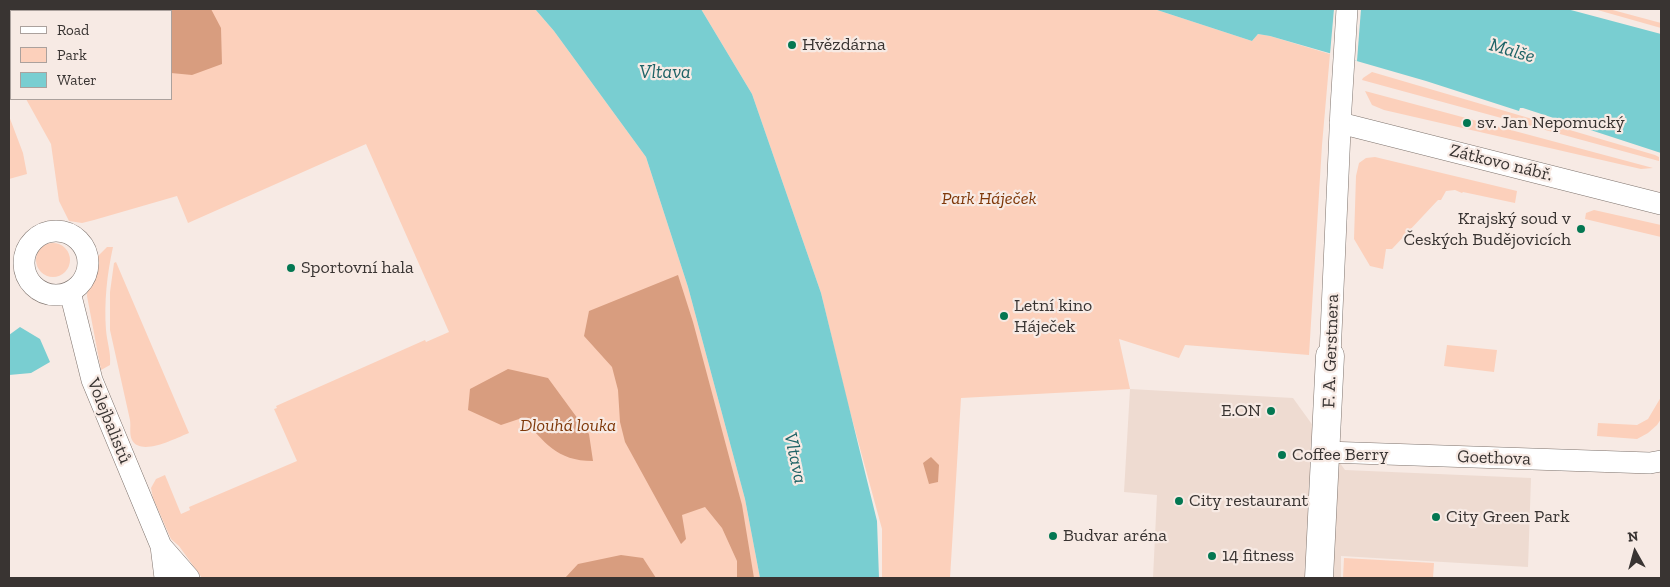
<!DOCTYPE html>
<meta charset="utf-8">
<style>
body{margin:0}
#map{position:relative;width:1670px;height:587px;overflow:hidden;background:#f7eae4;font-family:"Zilla Slab",serif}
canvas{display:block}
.frame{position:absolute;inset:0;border:10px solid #393432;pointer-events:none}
.legend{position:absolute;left:10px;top:10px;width:162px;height:90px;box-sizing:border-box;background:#f7eae4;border:1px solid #aba19d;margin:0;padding:6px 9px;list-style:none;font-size:15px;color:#393432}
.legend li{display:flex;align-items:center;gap:10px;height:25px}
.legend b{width:25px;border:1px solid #aba19d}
.north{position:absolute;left:1610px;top:527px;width:50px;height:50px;-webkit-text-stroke:4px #f7eae4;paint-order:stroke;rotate:353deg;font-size:14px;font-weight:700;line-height:20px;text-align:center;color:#393432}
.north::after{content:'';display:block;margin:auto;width:18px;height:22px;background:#393432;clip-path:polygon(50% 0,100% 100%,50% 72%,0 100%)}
</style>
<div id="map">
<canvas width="1670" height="587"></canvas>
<div class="frame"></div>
<ul class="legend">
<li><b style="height:6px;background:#fff"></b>Road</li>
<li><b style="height:14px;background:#fcd0bb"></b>Park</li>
<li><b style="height:14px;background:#79ced1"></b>Water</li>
</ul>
<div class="north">N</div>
</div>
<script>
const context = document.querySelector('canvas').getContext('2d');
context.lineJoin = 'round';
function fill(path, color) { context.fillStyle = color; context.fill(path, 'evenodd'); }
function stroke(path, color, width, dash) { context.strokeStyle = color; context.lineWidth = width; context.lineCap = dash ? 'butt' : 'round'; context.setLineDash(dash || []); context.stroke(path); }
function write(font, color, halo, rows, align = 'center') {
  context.font = font + ' "Zilla Slab",serif'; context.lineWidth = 4.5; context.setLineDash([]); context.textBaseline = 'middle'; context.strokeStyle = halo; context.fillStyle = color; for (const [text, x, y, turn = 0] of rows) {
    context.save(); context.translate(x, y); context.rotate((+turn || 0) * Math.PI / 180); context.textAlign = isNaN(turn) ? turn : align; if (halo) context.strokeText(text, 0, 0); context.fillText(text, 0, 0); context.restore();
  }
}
fill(new Path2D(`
 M1130,389L1293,398L1345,470L1531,478L1528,567L1341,556V578H1153L1157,495L1124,492Z`), '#eedbd1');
fill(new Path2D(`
 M9,9H535L554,31L646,157L688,287L745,499L760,578H202L179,546L171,539L153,498L151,488L156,479L165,475L181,514L190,510L189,507L297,461L274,409L277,408L276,406L425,340L426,342L449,332L366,144L188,223L177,196L94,220L82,223L69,221L59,201L51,144L26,99H171V11H11V71L9,66Z
 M701,9H1154L1252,41L1258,34L1270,36L1330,54L1322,145L1309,355L1185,345L1179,358L1119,339L1130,389L961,398L950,578H882V529L846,397L821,293L752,94Z
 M1594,9H1609L1661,23V28Z
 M1372,72L1655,155L1659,157V161L1362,80L1363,78Z
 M1365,91L1653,168L1641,169L1384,110L1372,105Z
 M9,116L23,153L27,174L9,179Z
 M1375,157L1517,191L1515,203L1463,192L1462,193L1455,190L1446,191L1441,200H1438L1392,249H1386L1383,269L1370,266L1354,239L1356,176L1359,163L1366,158Z
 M1594,210L1661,225V237L1585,219L1586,213Z
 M36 260a17 17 0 1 1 34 0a17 17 0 1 1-34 0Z
 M107,247H113C107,274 104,302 106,330C107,342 111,352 110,365L101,370L87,296C87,281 95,274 95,259Z
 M116,262L189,433C176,438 141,457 132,440C129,434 131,427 130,420L110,330V292L114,263Z
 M1447,345L1497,350L1494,372L1444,366Z
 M1661,397V419L1657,425L1648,433L1637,439L1597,436L1598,423L1637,425L1648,419Z
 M1344,558L1434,563L1433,578H1343Z`), '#fcd0bb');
fill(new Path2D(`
 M172,9H211L221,28L222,64L192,75L171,73Z
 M678,275L693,322L742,505L754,578H737V561L722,528L705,507L682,515L686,539L681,544L625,442L620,422L618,390L612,367L584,336L589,311Z
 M508,369L548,378L589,434L593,461C556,461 545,442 522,418L501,425L468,410L470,389Z
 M931,457L939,465L938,482L929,484L923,463Z
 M621,555L643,558L656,578H565L578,564Z`), '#d89d7f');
fill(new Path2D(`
 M535,9H701L752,94L821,293L877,521L879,578H760L745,499L688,287L646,157L554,31Z
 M1154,9H1567L1661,34V153L1523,108H1520L1519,111L1426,81L1270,36L1258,34L1252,41Z
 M20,327L40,339L50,362L31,373L9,375V335Z`), '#79ced1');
fill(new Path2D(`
 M1334,9H1361L1357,61L1330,54Z`), '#f7eae4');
const minor = new Path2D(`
 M1340,123L1661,204
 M24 263a32 32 0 1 1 64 0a32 32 0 1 1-64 0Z
 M70,292L92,380L161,546L165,578
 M1330,356L1341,108L1347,9
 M1326,452L1650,463L1661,461
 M161,546L189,578`);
const tertiary = new Path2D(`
 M1319,578L1330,356`);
stroke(minor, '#7e736d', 22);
stroke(tertiary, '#7e736d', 29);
stroke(minor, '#fff', 21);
stroke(tertiary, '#fff', 28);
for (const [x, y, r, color] of [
 [792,45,5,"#037752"],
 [1467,123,5,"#037752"],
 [1581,229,5,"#037752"],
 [291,268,5,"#037752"],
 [1004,316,5,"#037752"],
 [1271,411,5,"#037752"],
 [1282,455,5,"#037752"],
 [1179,501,5,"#037752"],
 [1436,517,5,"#037752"],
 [1053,536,5,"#037752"],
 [1212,556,5,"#037752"]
]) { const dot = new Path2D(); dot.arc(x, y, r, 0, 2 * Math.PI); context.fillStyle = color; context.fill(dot); stroke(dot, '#f7eae4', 2); }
write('18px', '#393432', '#f7eae4', [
 ["Hvězdárna",802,45],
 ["sv. Jan Nepomucký",1477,123],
 ["Krajský soud v",1571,219,"right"],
 ["Českých Budějovicích",1571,240,"right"],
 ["Sportovní hala",301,268],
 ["Letní kino",1014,306],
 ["Háječek",1014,327],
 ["E.ON",1261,411,"right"],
 ["Coffee Berry",1292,455],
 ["City restaurant",1189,501],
 ["City Green Park",1446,517],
 ["Budvar aréna",1063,536],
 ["14 fitness",1222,556]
], 'left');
write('18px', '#393432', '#f7eae4', [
 ["Zátkovo nábř.",1501,163,14],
 ["F. A. Gerstnera",1331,351,-88],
 ["Volejbalistů",109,421,68],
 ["Goethova",1494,458,2]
]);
write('italic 18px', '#7f3809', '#f7eae4', [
 ["Park Háječek",989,199],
 ["Dlouhá louka",568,426]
]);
write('italic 19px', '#1e6366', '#f7eae4', [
 ["Malše",1512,51,16],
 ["Vltava",665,73],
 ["Vltava",795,458,78]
]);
</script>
